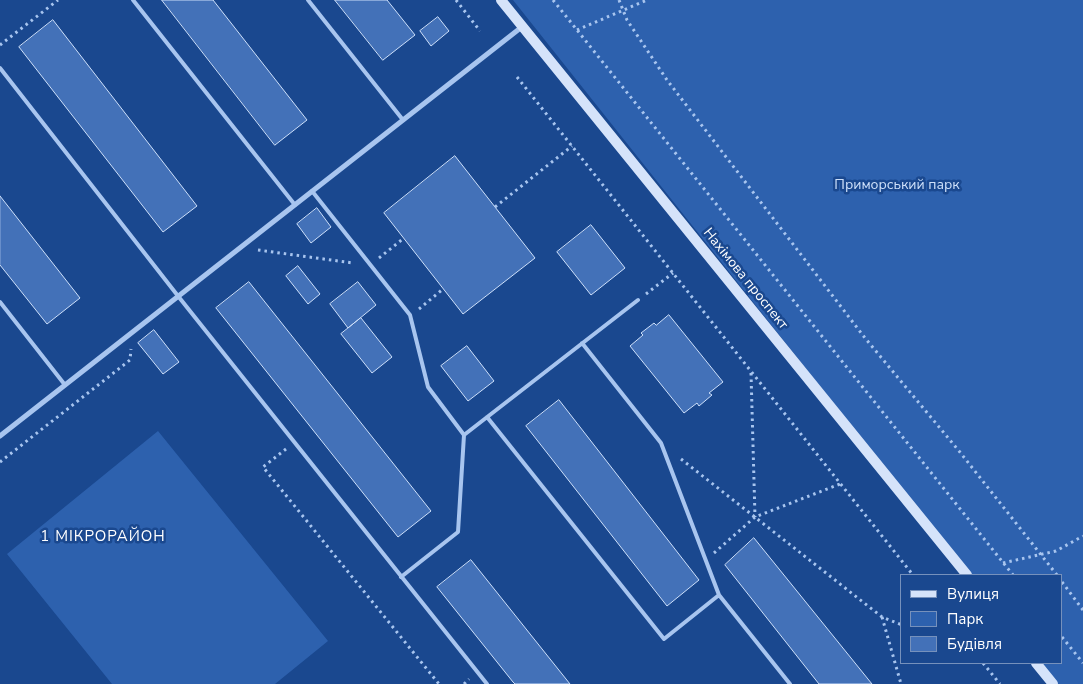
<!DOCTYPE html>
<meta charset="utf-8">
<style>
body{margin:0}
#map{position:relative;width:1083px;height:684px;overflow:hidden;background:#1a488f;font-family:"Nunito Sans",sans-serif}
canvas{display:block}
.legend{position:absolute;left:900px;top:574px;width:162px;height:90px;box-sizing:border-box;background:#1a488f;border:1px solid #7691bc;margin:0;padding:6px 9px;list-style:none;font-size:15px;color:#fff}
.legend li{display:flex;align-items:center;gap:10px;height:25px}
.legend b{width:25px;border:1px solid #7691bc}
</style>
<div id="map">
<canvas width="1083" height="684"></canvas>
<ul class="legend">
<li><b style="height:6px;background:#d5e3fa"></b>Вулиця</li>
<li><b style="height:14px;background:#2d61ae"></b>Парк</li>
<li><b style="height:14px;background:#4371b8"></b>Будівля</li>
</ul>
</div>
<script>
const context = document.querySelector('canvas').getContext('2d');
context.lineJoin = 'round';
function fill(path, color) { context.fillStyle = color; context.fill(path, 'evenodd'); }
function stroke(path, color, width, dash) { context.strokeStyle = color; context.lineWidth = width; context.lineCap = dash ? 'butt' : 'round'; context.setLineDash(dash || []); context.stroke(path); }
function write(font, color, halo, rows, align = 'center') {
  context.font = font + ' "Nunito Sans",sans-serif'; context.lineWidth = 5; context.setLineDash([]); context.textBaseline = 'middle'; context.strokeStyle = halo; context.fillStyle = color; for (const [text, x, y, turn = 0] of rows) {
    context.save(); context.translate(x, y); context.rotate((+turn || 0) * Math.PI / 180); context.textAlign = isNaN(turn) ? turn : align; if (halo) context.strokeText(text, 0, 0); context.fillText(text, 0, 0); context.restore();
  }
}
fill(new Path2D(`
 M513,0H1083V684H1056L1039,663H1062V575H970Z
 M158,431L328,641L275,684H112L7,554Z`), '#2d61ae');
const building = new Path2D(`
 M162,0H213L307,120L275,145Z
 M335,0H387L415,35L383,60Z
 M438,17L449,31L431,46L420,31Z
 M53,20L197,206L163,232L19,47Z
 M455,156L535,258L463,314L384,213Z
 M0,196L80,298L47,324L0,265Z
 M317,208L331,227L311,243L297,224Z
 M591,225L625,268L591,295L557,252Z
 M298,266L320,294L308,304L286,276Z
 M249,282L431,511L398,537L216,308Z
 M358,282L376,305L348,328L330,304Z
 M669,315L723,382L709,393L712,395L699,406L697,403L684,413L630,346L643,335L641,333L654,323L656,325Z
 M361,318L392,357L372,373L341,334Z
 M154,330L179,362L163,374L138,343Z
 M467,346L494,381L468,401L441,366Z
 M559,400L699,580L667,606L526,426Z
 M754,538L872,684H819L725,565Z
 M471,560L570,684H515L513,682L437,587Z`);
fill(building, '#4371b8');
stroke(building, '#cee0fa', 1);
stroke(new Path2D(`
 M456,0L480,31
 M553,0L1013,575
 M619,0L627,20L667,80L865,338L959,451L1057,575
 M577,30L647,0
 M0,45L58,0
 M517,77L913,575
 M495,207L572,146
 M258,250L353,263
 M379,258L404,238
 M646,294L673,273
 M419,309L443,289
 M751,373L755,517
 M286,449L263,467L439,684
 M681,459L882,617L902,625
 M0,462L130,360L131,349
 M714,553L755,517L840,484
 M1003,563L1056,551L1083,536
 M1062,582L1083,610
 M882,617L901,684
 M1062,637L1083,663
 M983,663L1000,684
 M464,684L469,679`), '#a8c5ef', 3, [2.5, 4]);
stroke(new Path2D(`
 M133,0L295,205
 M308,0L403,120
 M0,68L178,296L487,684
 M312,191L410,315L428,387L464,435L458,532L401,577
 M0,302L65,385
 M582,343L661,443L719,595L790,684
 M487,417L664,639L719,595
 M464,435L638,300`), '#a8c5ef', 4);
stroke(new Path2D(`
 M0,436L523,26`), '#a8c5ef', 5);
stroke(new Path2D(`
 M501,0L967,575
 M1036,663L1053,684`), '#d5e3fa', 10);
write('14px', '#cee0fa', '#1a488f', [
 ["Приморський парк",897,186]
]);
write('14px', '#fff', '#1a488f', [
 ["Нахімова проспект",745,279,51]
]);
context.letterSpacing = '1px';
write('15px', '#fff', '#1a488f', [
 ["1 МІКРОРАЙОН",103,537]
]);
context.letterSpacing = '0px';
</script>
